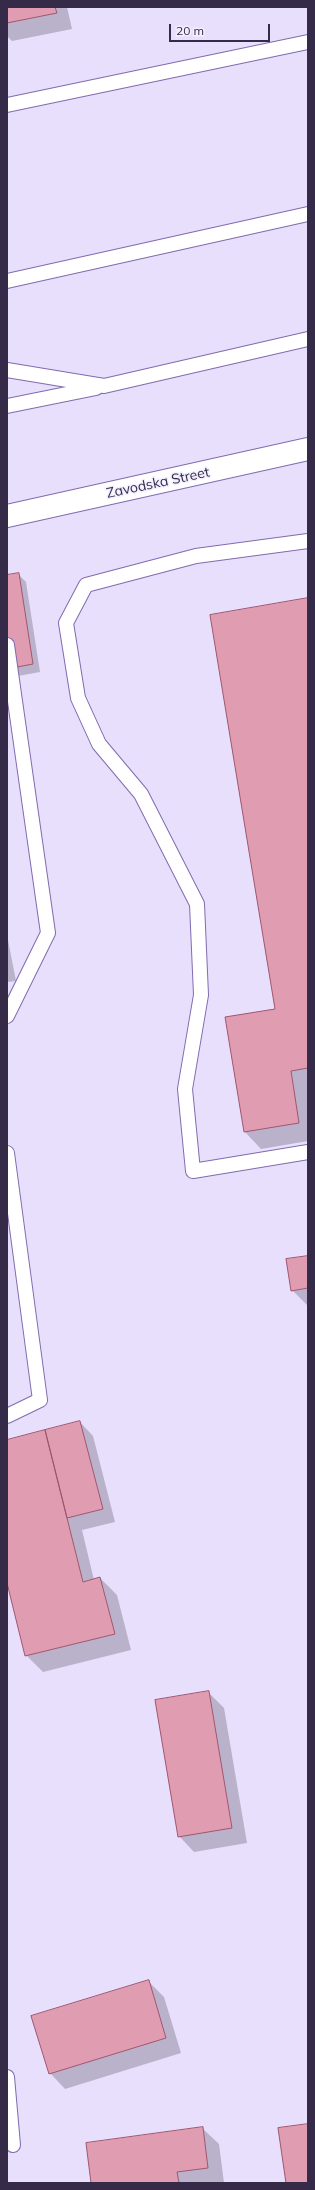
<!DOCTYPE html>
<style>
body{margin:0}
#map{position:relative;width:315px;height:2190px;overflow:hidden;background:#e8dffd;font-family:Mulish,sans-serif}
canvas{display:block}
.frame{position:absolute;inset:0;border:8px solid #352b48;pointer-events:none}
.scale{position:absolute;left:169px;top:24px;width:101px;height:18px;box-sizing:border-box;border:2px solid #352b48;border-top:0;padding-left:5px;font-size:12px;line-height:14px;white-space:nowrap;color:#352b48;-webkit-text-stroke:3px #f3effe;paint-order:stroke}
</style>
<div id="map">
<canvas width="315" height="2190"></canvas>
<div class="frame"></div>
<div class="scale">20 m</div>
</div>
<script>
const context = document.querySelector('canvas').getContext('2d');
context.lineJoin = 'round';
function fill(path, color) { context.fillStyle = color; context.fill(path, 'evenodd'); }
function stroke(path, color, width, dash) { context.strokeStyle = color; context.lineWidth = width; context.lineCap = dash ? 'butt' : 'round'; context.setLineDash(dash || []); context.stroke(path); }
function write(font, color, halo, rows, align = 'center') {
  context.font = font + ' Mulish,sans-serif'; context.lineWidth = 3; context.setLineDash([]); context.textBaseline = 'middle'; context.strokeStyle = halo; context.fillStyle = color; for (const [text, x, y, turn = 0] of rows) {
    context.save(); context.translate(x, y); context.rotate((+turn || 0) * Math.PI / 180); context.textAlign = isNaN(turn) ? turn : align; if (halo) context.strokeText(text, 0, 0); context.fillText(text, 0, 0); context.restore();
  }
}
fill(new Path2D(`
 M7,7H67L72,29L12,41L7,36Z
 M18,574L26,582L40,672L7,678V577Z
 M308,599V1141L261,1149L245,1132L226,1018L276,1009Z
 M7,935L16,981L7,982Z
 M308,1257V1306L292,1290Z
 M80,1422L93,1436L115,1522L82,1530L94,1580L100,1578L117,1595L131,1650L43,1672L26,1655L7,1579V1441Z
 M208,1692L224,1708L247,1843L194,1852L179,1836Z
 M148,1981L164,1997L181,2053L65,2089L50,2073Z
 M202,2128L219,2144L224,2183H92Z`), '#0003');
const building = new Path2D(`
 M7,7H55L57,13L7,23Z
 M19,573L33,664L7,669V575Z
 M308,598V1068L291,1071L299,1123L244,1132L225,1017L275,1009L210,615Z
 M308,1256V1288L291,1291L286,1259Z
 M80,1421L103,1509L67,1518L45,1430Z
 M45,1430L83,1582L100,1577L115,1634L25,1656L7,1583V1440Z
 M209,1691L232,1828L178,1837L155,1700Z
 M149,1980L166,2038L49,2074L31,2016Z
 M308,2124V2183H286L278,2128Z
 M203,2127L208,2168L177,2172L179,2183H91L86,2143Z`);
fill(building, '#e09db2');
stroke(building, '#a0556f', 1);
const lane = new Path2D(`
 M7,105L308,42
 M7,281L308,214
 M7,370L104,386L308,339
 M7,406L96,388
 M308,541L196,556L86,585L66,623L78,698L99,744L141,794L197,904L201,995L185,1089L193,1171L308,1152
 M7,645L48,933L7,1016
 M7,1153L40,1400L7,1416
 M7,2077L13,2145`);
const street = new Path2D(`
 M7,516L308,449`);
stroke(lane, '#816bae', 16);
stroke(street, '#816bae', 24);
stroke(lane, '#fff', 14);
stroke(street, '#fff', 22);
write('14px', '#352b48', '#f3effe', [
 ["Zavodska Street",158,483,-12]
]);
</script>
